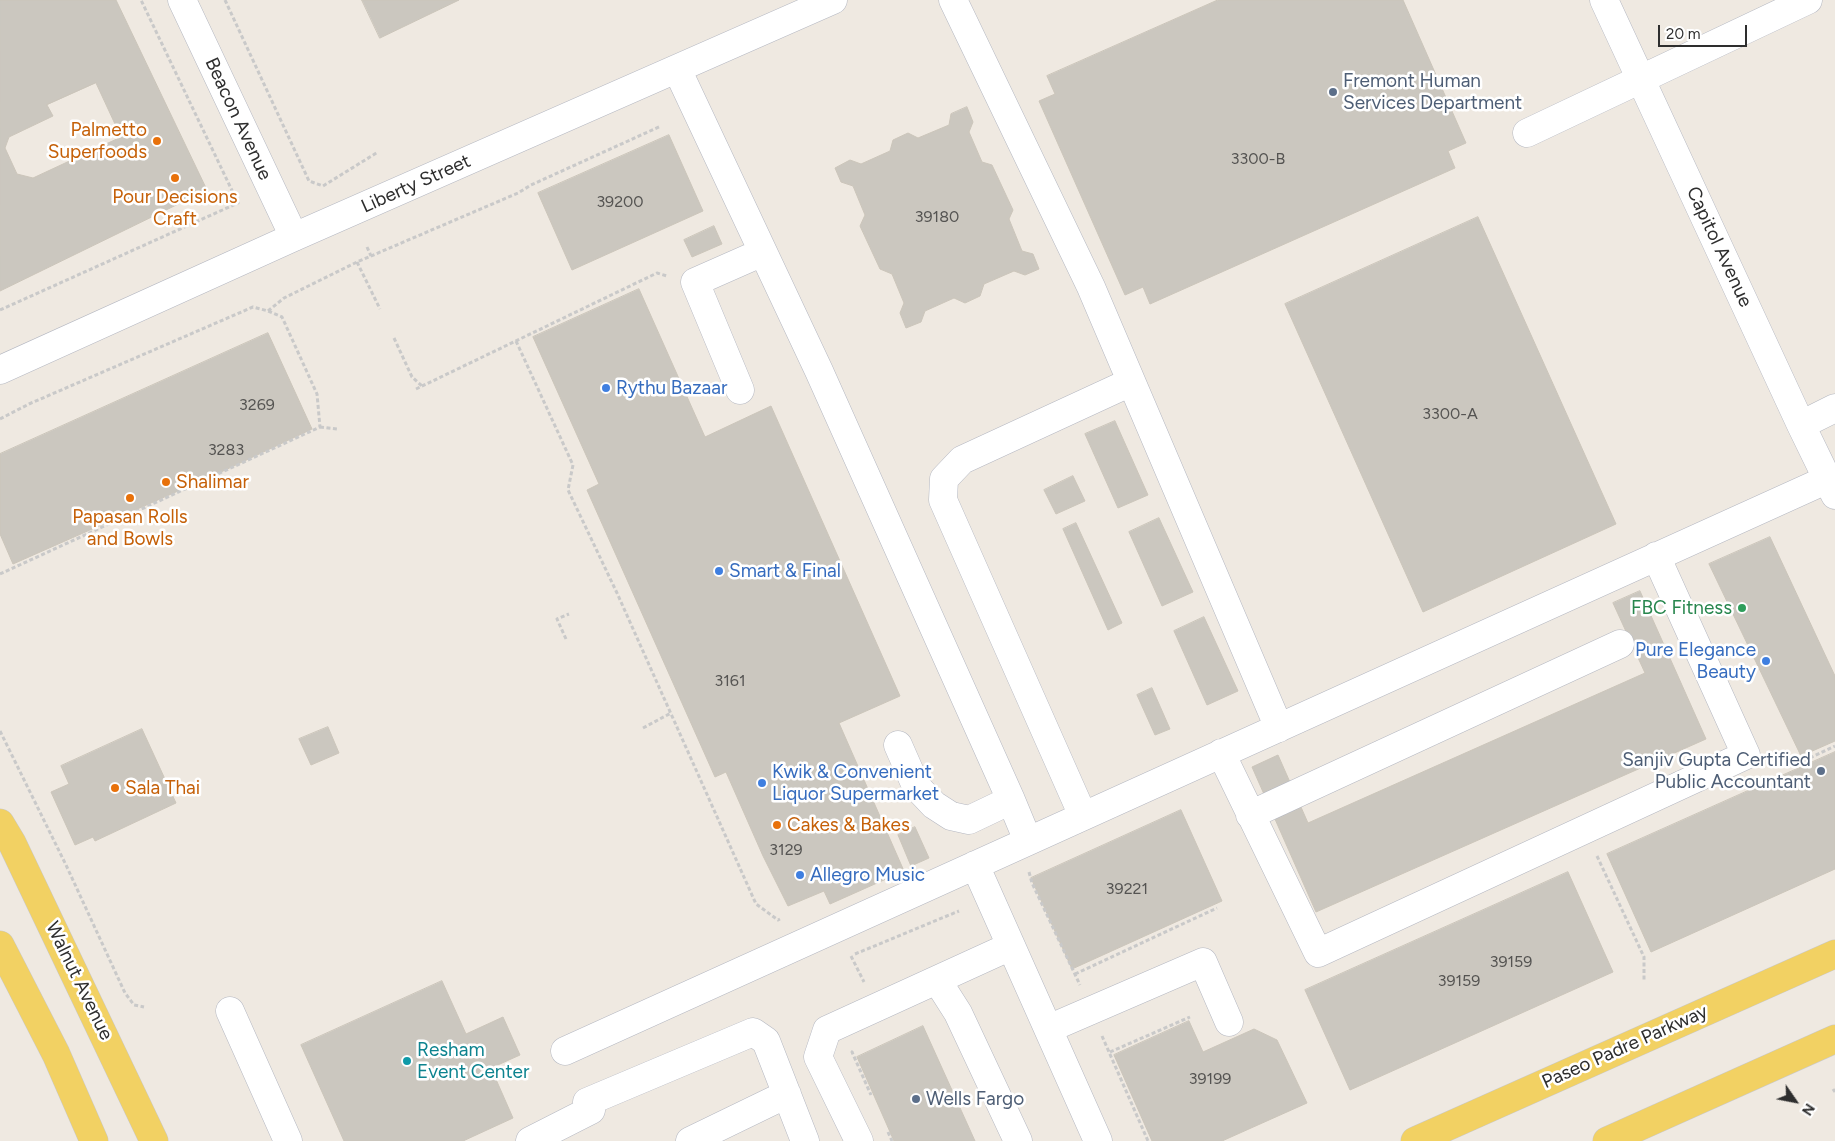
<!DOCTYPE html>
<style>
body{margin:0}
#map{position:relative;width:1835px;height:1141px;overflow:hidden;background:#efe9e1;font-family:Figtree,sans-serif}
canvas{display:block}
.north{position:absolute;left:1770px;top:1076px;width:50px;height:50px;-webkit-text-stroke:4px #fff;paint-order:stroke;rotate:123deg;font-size:14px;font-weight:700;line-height:20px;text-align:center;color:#2e2e2e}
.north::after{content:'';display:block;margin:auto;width:18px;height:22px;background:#2e2e2e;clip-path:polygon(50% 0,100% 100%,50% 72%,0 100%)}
.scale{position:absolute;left:1658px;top:25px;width:89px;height:22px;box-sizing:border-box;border:2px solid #2e2e2e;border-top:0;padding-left:6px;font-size:15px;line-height:18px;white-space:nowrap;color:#2e2e2e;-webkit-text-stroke:4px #fff;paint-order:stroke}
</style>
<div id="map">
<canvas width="1835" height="1141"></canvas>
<div class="north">N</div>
<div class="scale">20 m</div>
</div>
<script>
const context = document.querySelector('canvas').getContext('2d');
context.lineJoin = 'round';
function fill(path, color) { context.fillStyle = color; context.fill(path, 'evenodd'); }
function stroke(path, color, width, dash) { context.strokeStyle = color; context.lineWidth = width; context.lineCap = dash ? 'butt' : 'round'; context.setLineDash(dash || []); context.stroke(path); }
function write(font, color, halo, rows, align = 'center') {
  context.font = font + ' Figtree,sans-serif'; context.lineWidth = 5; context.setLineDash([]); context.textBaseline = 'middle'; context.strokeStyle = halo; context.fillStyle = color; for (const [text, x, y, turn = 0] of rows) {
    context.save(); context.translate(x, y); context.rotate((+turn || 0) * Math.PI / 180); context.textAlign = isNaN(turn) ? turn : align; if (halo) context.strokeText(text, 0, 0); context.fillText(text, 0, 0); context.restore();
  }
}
const building = new Path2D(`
 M0,0H116L207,190L0,291ZM96,83L121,137L33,178L17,174L5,148L9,137L53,116L47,105Z
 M362,0H459L380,38Z
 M1218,0H1403L1466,143L1448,151L1455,168L1150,304L1143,287L1125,295L1039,101L1055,94L1047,76Z
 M967,107L973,122L969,132L982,162L992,165L1013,210L1009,219L1022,251L1033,254L1039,269L1025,275L1014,271L984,284L980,296L965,303L954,298L925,311L921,322L906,328L900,313L904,303L892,274L880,269L860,226L865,215L853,186L841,182L835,168L850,160L861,164L890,151L893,140L908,133L918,138L949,125L951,114Z
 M669,135L703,211L572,270L538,193Z
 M1478,217L1616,524L1423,612L1285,304Z
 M714,226L722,244L692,257L684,240Z
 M639,289L705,437L771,406L900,696L839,723L904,871L830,904L824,891L788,906L763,856L726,772L715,777L587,490L599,484L533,337Z
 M268,333L312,429L221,472L13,564L0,534V454Z
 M1115,421L1148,495L1118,508L1085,434Z
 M1073,476L1085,501L1056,514L1044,490Z
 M1159,518L1193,592L1162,606L1129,532Z
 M1076,523L1122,623L1108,630L1063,529Z
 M1770,537L1835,676V741L1801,756L1709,564Z
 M1640,591L1706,739L1316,912L1252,767L1278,755L1308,823L1645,673L1613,603Z
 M1204,617L1238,691L1207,705L1174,631Z
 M1152,688L1170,729L1155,735L1137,695Z
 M328,727L339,753L311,765L299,739Z
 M142,729L176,803L95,841L93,837L75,845L51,792L69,784L61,766Z
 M1835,752V869L1651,952L1607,854Z
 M1181,810L1222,901L1072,969L1031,878Z
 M915,827L929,858L911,866L898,835Z
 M1568,872L1613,972L1350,1090L1305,990Z
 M442,981L466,1034L503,1017L520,1055L491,1068L513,1118L463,1141H344L301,1045Z
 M1189,1021L1203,1052L1254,1029L1277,1040L1307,1103L1222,1141H1152L1114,1055Z
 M923,1026L975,1141H894L857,1057Z`);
fill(building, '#cbc7bf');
stroke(building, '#cbc5ba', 1);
const minor = new Path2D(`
 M182,0L294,237
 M953,0L1091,287L1279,728
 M1604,0L1801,425L1835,495
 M677,69L819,371L1011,800
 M1527,133L1808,0
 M0,370L294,237L833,0
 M740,390L695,282L763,252
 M1801,425L1835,408
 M898,745L916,786L934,805L951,816L969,820L1011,800L1028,841
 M1221,753L1318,953L1746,755L1656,556
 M1250,815L1620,644
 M1083,816L943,500L944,479L962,460L1131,382
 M975,865L1098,1141
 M937,980L958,1013L1018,1141
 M230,1011L288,1141
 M1048,1029L1203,962L1229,1022
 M565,1051L1828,479
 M587,1102L753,1032L766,1041L805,1141
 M530,1141L591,1110
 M690,1141L787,1094
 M859,1141L818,1057L827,1030L1011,946`);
const major = new Path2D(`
 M0,823L12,843L154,1141
 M0,945L56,1054L94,1141
 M1415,1141L1835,954
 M1607,1141L1835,1039`);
stroke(minor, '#b4b7c1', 29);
stroke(major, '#c9c9c9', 29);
stroke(new Path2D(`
 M225,0L309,181L323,186L378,152
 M367,247L371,256
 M357,262L380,309
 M0,310L238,203L141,0
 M268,311L284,298L357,262L518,193L531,185L661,126
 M394,338L412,377L422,386
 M516,341L573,465L568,490L617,593L756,904L778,920L780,919
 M416,389L657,273L667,276
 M0,419L29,404L253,307L268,311L282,317L317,394L320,427L0,574
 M320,427L337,429
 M566,639L557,619L569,614
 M643,728L671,713
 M0,731L66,865L125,993L134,1005L144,1007
 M1773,760L1795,765L1835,746
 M1597,856L1644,957V982
 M1029,872L1032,883L1080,985
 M855,954L959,911
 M851,956L864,982
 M1075,974L1217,908
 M1102,1036L1148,1141
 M853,1051L852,1052L871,1095
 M1110,1052L1190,1017
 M1833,1089L1835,1092
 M888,1132L892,1141`), '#c9c9c9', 3, [4, 2.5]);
stroke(minor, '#fff', 28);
stroke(major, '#f2d163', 28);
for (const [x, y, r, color] of [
 [1333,92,5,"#5c6f8a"],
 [157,141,5,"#e8710a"],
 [175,178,5,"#e8710a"],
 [606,388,5,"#3f7fe0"],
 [166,482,5,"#e8710a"],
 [130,498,5,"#e8710a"],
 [719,571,5,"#3f7fe0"],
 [1742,608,5,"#2e9e5b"],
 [1766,661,5,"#3f7fe0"],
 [1821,771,5,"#5c6f8a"],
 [762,783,5,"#3f7fe0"],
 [115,788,5,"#e8710a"],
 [777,825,5,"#e8710a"],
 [800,875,5,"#3f7fe0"],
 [407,1061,5,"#0f9aa8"],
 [916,1099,5,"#5c6f8a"]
]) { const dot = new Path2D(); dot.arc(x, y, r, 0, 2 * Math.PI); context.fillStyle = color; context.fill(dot); stroke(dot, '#fff', 2); }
write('16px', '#555452', null, [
 ["3300-B",1258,159],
 ["39200",620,202],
 ["39180",937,217],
 ["3269",257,405],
 ["3300-A",1450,414],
 ["3283",226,450],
 ["3161",730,681],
 ["3129",786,850],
 ["39221",1127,889],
 ["39159",1511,962],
 ["39159",1459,981],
 ["39199",1210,1079]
]);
write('19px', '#4e5e75', '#fff', [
 ["Fremont Human",1343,81],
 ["Services Department",1343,103],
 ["Sanjiv Gupta Certified",1811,760,"right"],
 ["Public Accountant",1811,782,"right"],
 ["Wells Fargo",926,1099]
], 'left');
write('19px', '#2e2e2e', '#fff', [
 ["Beacon Avenue",238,119,65],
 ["Liberty Street",416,184,-24],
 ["Capitol Avenue",1719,247,65],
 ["Walnut Avenue",79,981,64],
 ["Paseo Padre Parkway",1625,1047,-24]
]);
write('19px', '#c56008', '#fff', [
 ["Palmetto",147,130,"right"],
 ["Superfoods",147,152,"right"],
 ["Pour Decisions",175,197,"center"],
 ["Craft",175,219,"center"],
 ["Shalimar",176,482],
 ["Papasan Rolls",130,517,"center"],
 ["and Bowls",130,539,"center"],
 ["Sala Thai",125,788],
 ["Cakes & Bakes",787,825]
], 'left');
write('19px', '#366cbe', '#fff', [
 ["Rythu Bazaar",616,388],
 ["Smart & Final",729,571],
 ["Pure Elegance",1756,650,"right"],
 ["Beauty",1756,672,"right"],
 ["Kwik & Convenient",772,772],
 ["Liquor Supermarket",772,794],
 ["Allegro Music",810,875]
], 'left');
write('19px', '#27864d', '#fff', [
 ["FBC Fitness",1732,608]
], 'right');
write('19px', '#0d838f', '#fff', [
 ["Resham",417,1050],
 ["Event Center",417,1072]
], 'left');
</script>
